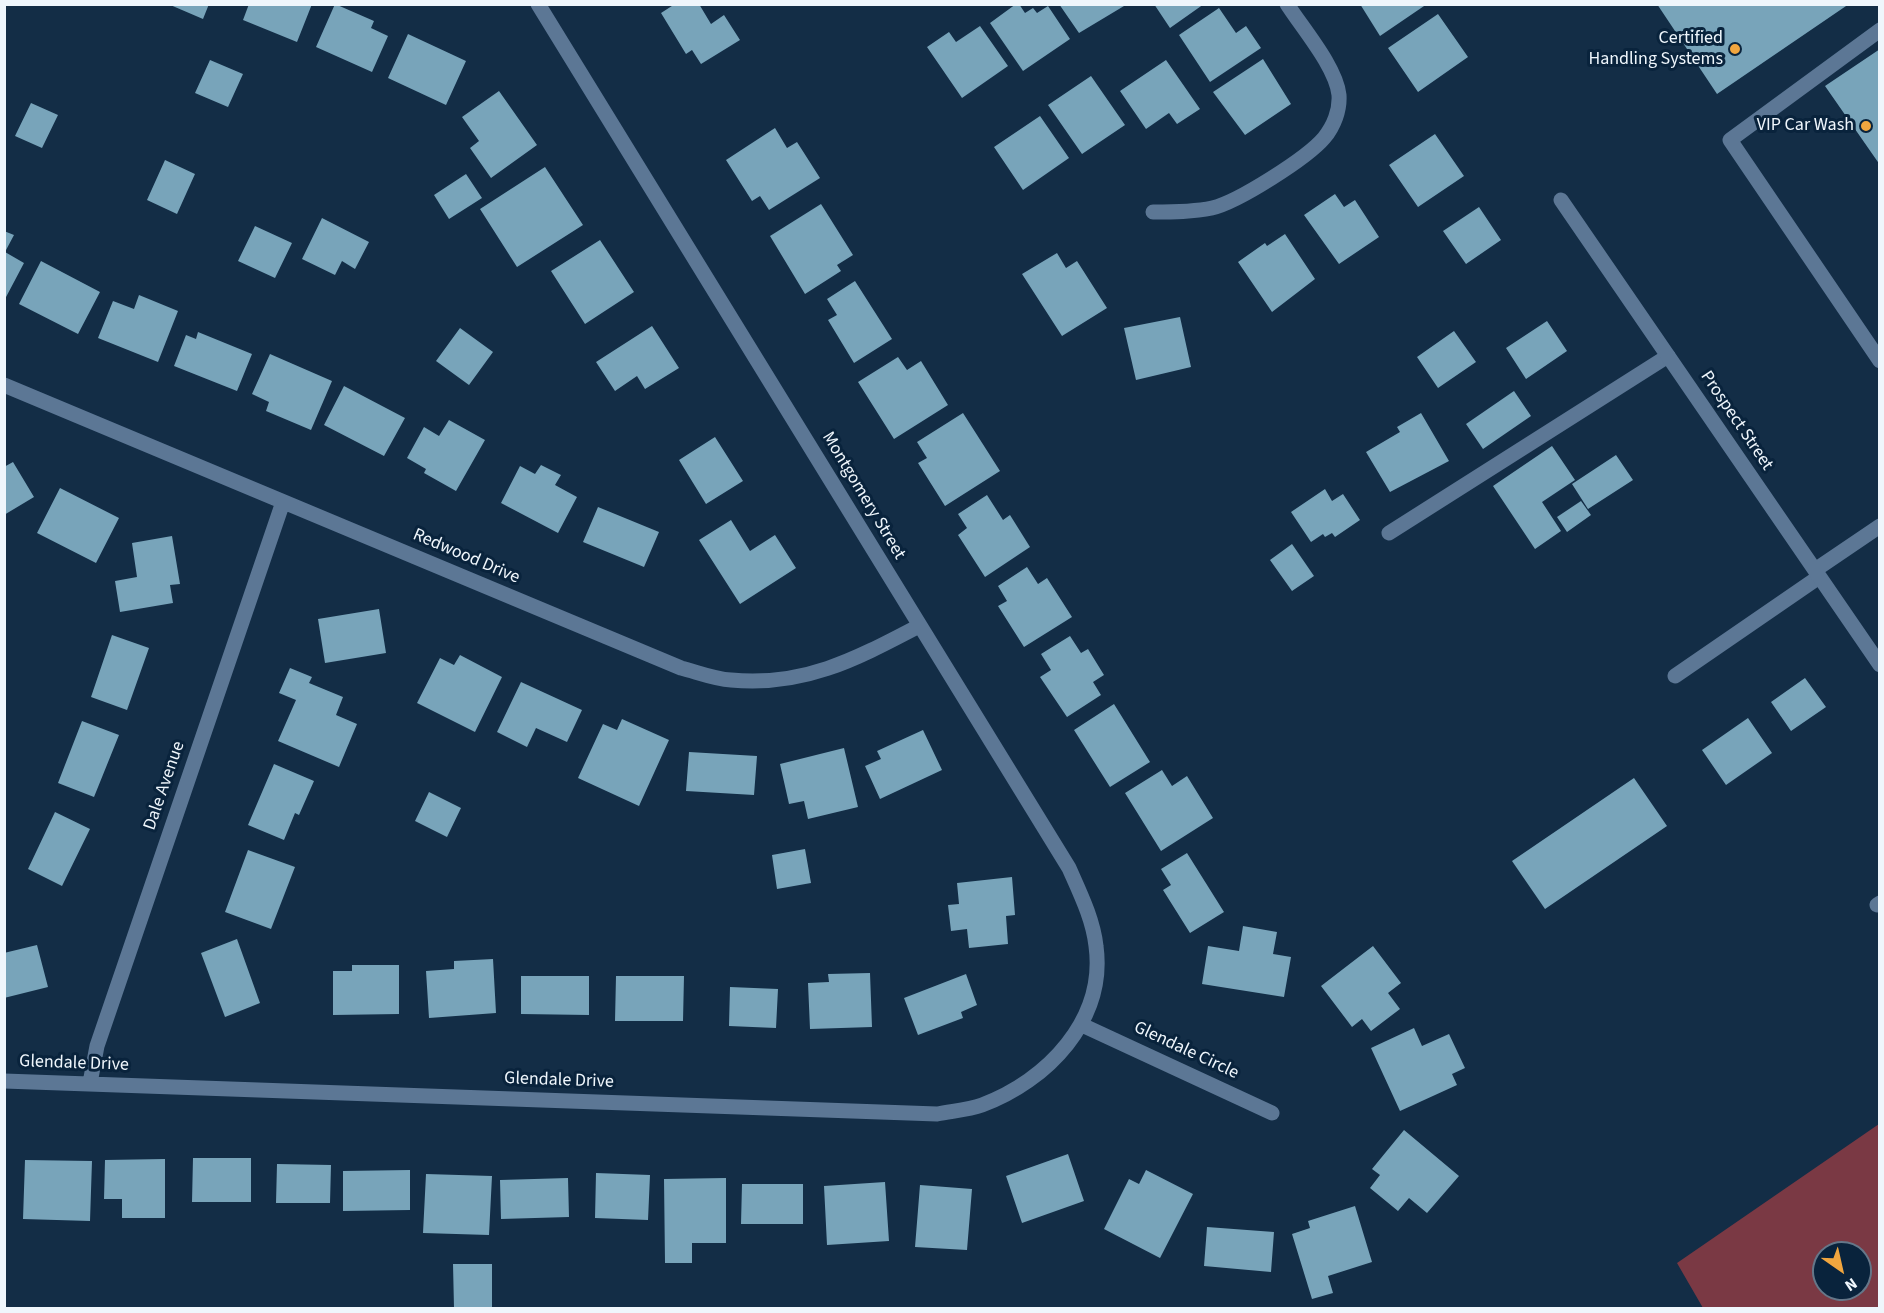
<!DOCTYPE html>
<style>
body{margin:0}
#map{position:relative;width:1884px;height:1313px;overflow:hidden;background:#132d46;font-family:"Source Sans 3",sans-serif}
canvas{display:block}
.frame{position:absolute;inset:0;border:6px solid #eff6fc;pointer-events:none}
.north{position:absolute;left:1812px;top:1241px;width:60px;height:60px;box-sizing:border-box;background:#09233c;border:2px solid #657789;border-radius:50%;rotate:146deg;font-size:16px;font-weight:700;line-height:24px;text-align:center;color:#eff6fc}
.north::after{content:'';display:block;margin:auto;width:21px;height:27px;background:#f1a63f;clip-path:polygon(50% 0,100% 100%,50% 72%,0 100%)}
</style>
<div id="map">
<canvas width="1884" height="1313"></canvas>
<div class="frame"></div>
<div class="north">N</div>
</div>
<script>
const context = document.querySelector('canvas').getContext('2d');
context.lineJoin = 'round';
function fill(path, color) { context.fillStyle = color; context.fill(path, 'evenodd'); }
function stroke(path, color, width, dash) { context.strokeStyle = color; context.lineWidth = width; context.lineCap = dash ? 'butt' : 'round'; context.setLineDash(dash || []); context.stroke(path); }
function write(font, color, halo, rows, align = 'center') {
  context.font = font + ' "Source Sans 3",sans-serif'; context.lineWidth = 6; context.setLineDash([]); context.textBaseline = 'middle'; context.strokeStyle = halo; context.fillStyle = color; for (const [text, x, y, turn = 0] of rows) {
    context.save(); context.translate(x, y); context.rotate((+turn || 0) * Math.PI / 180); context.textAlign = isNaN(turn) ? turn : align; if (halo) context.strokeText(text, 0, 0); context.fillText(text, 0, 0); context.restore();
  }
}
fill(new Path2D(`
 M1879,1124V1308H1703L1677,1263ZM1824,1253H1860V1289H1824Z`), '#7a3944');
fill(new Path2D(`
 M168,4H209L203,19Z
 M249,4H312L297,42L243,20Z
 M335,4L374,21L371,28L388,36L372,72L316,47Z
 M675,4H699L711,24L724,15L740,40L701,64L692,50L686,54L661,13Z
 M1016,4H1019L1025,13L1033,8L1037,13L1048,6L1070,39L1023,71L990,23Z
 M1059,4H1123L1124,6L1079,33Z
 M1154,4H1204L1170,28Z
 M1360,4H1427L1380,36Z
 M1657,4H1849L1717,94Z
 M1219,8L1236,33L1246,26L1261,48L1210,82L1179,35Z
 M1438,14L1468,57L1418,92L1388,48Z
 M980,26L1008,66L962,98L927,47L949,32L956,42Z
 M408,34L466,61L446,105L388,78Z
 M1880,49V165L1825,86Z
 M1263,59L1291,104L1245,135L1213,92Z
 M210,60L243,74L228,107L195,93Z
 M1166,60L1200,109L1177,124L1169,113L1146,129L1120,91Z
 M1091,76L1125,125L1082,154L1048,105Z
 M499,91L537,145L491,178L470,148L479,141L462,117Z
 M31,103L58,115L42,148L15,136Z
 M1040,116L1069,158L1023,190L994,147Z
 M775,128L787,148L797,142L820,178L769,210L760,196L752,201L726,160Z
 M1435,134L1464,176L1418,207L1389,165Z
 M165,160L195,174L177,214L147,200Z
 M545,167L583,225L517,267L480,209Z
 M466,174L482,198L449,219L434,195Z
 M1335,194L1344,207L1355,200L1379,237L1339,264L1304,215Z
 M821,204L853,255L837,265L841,271L805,294L770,236Z
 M1479,207L1501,240L1466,264L1443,231Z
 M322,218L369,242L355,269L342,261L335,275L302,259Z
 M255,226L292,243L275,278L238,261Z
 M4,231L14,235L5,252L24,263L5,299Z
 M1285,234L1315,279L1272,312L1238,262L1265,243L1267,246Z
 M600,240L634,292L585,324L551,271Z
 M1057,253L1066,268L1077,261L1107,308L1062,336L1022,274Z
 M41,261L100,292L78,334L19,304Z
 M855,281L892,339L854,363L828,320L837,315L827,299Z
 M139,295L178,311L158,362L98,338L113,301L134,309Z
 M1180,317L1191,367L1136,380L1124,328Z
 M1547,321L1567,351L1526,379L1506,348Z
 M652,326L679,368L645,389L637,376L615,391L596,362Z
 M460,328L493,352L469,385L436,361Z
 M1454,331L1476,362L1438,388L1417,357Z
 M198,332L252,354L237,391L174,366L186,335L196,339Z
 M270,354L332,381L311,430L266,411L269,402L252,394Z
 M898,357L907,370L921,361L948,405L894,439L858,382Z
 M344,386L405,418L384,456L324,425Z
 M1514,391L1531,416L1483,449L1466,424Z
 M963,413L1000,471L945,506L918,463L927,458L917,442Z
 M1421,413L1449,461L1390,492L1366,452L1400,432L1397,427Z
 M449,420L485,440L456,491L424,473L426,469L407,458L424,427L439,436Z
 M715,437L743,481L706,504L679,460Z
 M1552,446L1575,480L1542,502L1561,531L1535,549L1493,486Z
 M1616,455L1633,480L1588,509L1572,484Z
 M13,462L34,497L4,515V467Z
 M541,465L561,475L555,485L577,497L558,533L501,503L520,466L535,474Z
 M60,488L119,518L96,563L37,533Z
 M1325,489L1332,501L1343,494L1360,520L1335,537L1332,533L1325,537L1323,534L1311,542L1291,512Z
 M987,495L1003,520L1010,515L1030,547L985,577L958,535L967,528L958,514Z
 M1581,501L1591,515L1567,532L1557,517Z
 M598,507L659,532L644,567L583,542Z
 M731,520L750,551L775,535L796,568L740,604L699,540Z
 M172,536L180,584L170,585L173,603L120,612L115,581L137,577L132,543Z
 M1292,544L1314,576L1292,591L1270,560Z
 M1027,567L1038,584L1047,578L1072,617L1024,647L998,606L1007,601L998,586Z
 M379,609L386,653L325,663L318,619Z
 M112,635L149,648L127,710L91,697Z
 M1070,636L1081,653L1088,649L1104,675L1093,682L1101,695L1067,717L1040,677L1051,670L1041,654Z
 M460,655L502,677L475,732L417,703L440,658L454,665Z
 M290,668L312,677L309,683L343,697L336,715L357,724L339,767L278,741L296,700L279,693Z
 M1805,678L1826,707L1791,731L1771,702Z
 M521,682L582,710L567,742L536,728L527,747L497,732Z
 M1114,704L1150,762L1110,787L1074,730Z
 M1748,718L1772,753L1726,785L1702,750Z
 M622,719L669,740L639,806L578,778L603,724L617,730Z
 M82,721L119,735L94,797L58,783Z
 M923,730L942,770L880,799L865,766L881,759L877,751Z
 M844,748L858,807L808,819L804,801L789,804L780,764Z
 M689,752L757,756L754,795L686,791Z
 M274,764L314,781L299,815L295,813L284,840L248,825Z
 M1162,770L1172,786L1187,776L1213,818L1161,851L1125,793Z
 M1634,778L1667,826L1545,909L1512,861Z
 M429,792L461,808L447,837L415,821Z
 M55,812L90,829L62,886L28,869Z
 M805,849L811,883L777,889L772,855Z
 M248,850L295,867L271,929L225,912Z
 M1187,853L1224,912L1190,933L1163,890L1171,885L1161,869Z
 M1012,877L1015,915L1006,916L1008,944L969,948L967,929L951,931L948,905L959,904L957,883Z
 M1243,926L1277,932L1273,954L1291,957L1284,997L1202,984L1208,946L1239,951Z
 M237,939L260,1003L225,1017L201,953Z
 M37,945L48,987L4,998V953Z
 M1373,946L1401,983L1388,993L1400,1009L1371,1031L1362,1019L1352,1027L1321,986Z
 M493,959L496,1013L429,1018L426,971L454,969V961Z
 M352,965H399V1014L333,1015V971H352Z
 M870,973L872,1027L810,1029L808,983L829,982L828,974Z
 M966,974L977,1005L961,1012L963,1018L918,1035L904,998Z
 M521,976H589V1015L521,1014Z
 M616,976H684L683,1021H615Z
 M730,987L778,989L776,1028L729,1026Z
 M1414,1028L1422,1046L1449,1034L1465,1068L1452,1074L1457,1085L1400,1111L1371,1048Z
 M1404,1130L1459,1176L1427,1213L1409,1198L1398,1211L1370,1188L1380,1175L1372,1169Z
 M1068,1154L1084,1201L1022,1223L1006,1176Z
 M193,1158H251V1202H192Z
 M165,1159V1218H122V1199H104L105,1160Z
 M25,1160L92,1161L90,1221L23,1219Z
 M277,1164L331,1165L330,1203H276Z
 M410,1170V1210L343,1211V1171Z
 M1146,1170L1193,1194L1160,1258L1104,1229L1129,1179L1139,1184Z
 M596,1173L650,1175L648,1220L595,1218Z
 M426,1174L492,1176L489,1235L423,1233Z
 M568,1178L569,1217L501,1219L500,1180Z
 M726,1178V1243H692V1263H665L664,1179Z
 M885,1182L889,1241L827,1245L824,1186Z
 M742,1184H803V1224H741Z
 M920,1185L972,1189L967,1250L915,1247Z
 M1355,1206L1372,1262L1328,1276L1333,1293L1312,1299L1292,1234L1310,1228L1308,1221Z
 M1207,1227L1274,1232L1271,1272L1204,1266Z
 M453,1264H492V1307L454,1308Z`), '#78a4ba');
stroke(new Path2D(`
 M1880,30L1730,140L1880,361
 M1389,533L1668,356
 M1675,676L1819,577
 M1877,905L1880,903`), '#5c7795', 15);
stroke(new Path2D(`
 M1561,200L1880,665
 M1153,212C1173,212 1193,212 1212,208C1238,202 1307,158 1324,138C1334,126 1340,110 1339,95C1336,67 1303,29 1287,4
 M4,385L681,668C697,672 714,679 731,680C804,687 856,659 919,626
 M1815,570L1880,526
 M1082,1025L1272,1113
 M4,1081L937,1114C951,1111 968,1110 982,1105C1047,1081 1106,1020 1096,946C1093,919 1080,893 1069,868L538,4
 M90,1083L97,1046L283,502`), '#5c7795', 15);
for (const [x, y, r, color] of [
 [1735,49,6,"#f1a63f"],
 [1866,126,6,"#f1a63f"]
]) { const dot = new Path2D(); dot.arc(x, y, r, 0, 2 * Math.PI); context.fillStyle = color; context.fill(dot); stroke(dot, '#09233c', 2); }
write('18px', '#eff6fc', '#09233c', [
 ["Certified",1723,39],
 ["Handling Systems",1723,60],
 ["VIP Car Wash",1854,126]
], 'right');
write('18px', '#eff6fc', '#09233c', [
 ["Prospect Street",1736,421,56],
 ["Montgomery Street",863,496,59],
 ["Redwood Drive",466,557,23],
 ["Dale Avenue",165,786,-71],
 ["Glendale Circle",1186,1051,25],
 ["Glendale Drive",74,1064,2],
 ["Glendale Drive",559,1081,2]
]);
</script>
